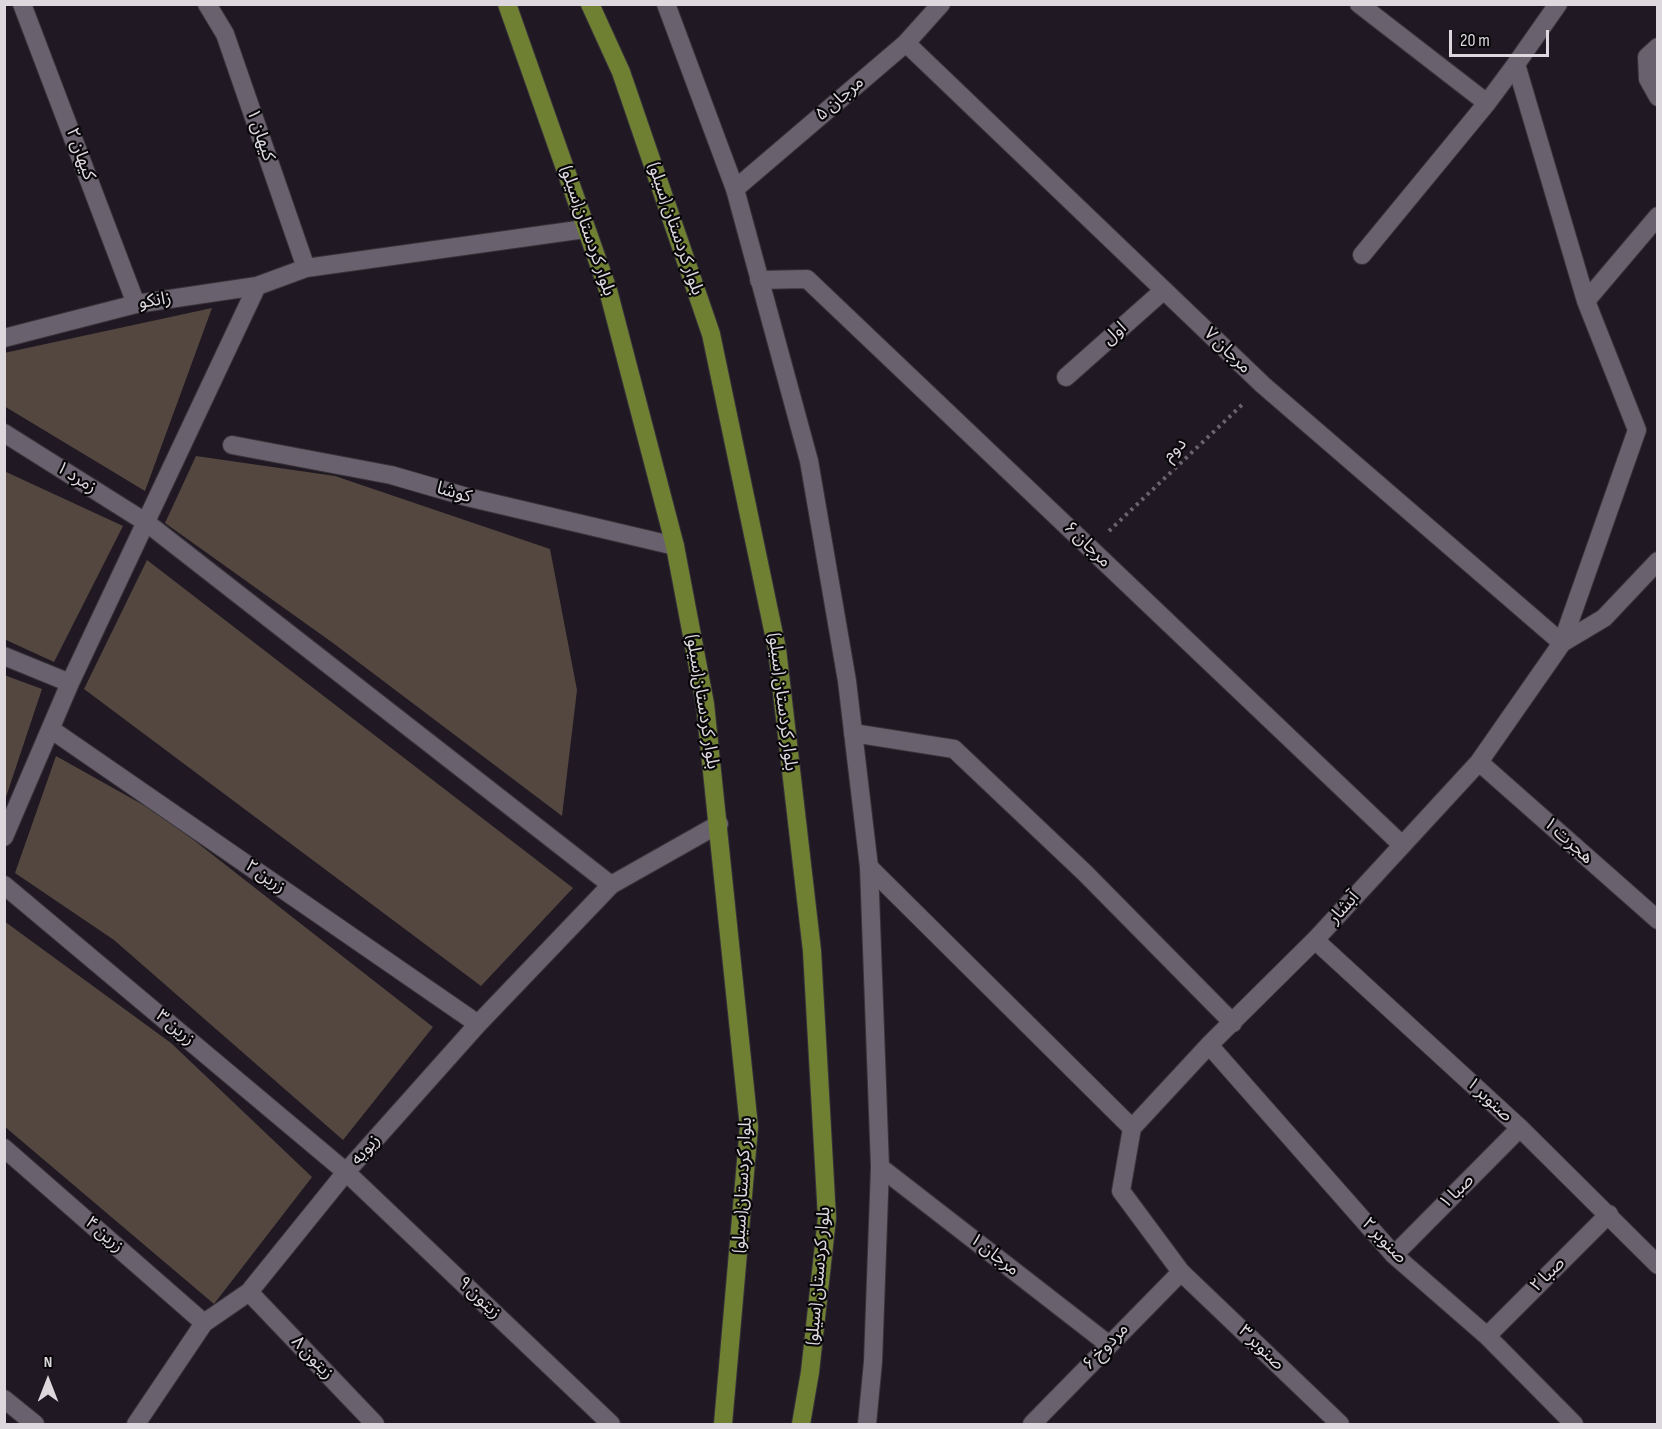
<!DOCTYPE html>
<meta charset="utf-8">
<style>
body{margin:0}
#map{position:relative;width:1662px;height:1429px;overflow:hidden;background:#201923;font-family:"Sofia Sans Condensed",sans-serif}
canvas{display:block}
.frame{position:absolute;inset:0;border:6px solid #dcd8de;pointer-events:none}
.north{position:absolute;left:18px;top:1351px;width:60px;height:60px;-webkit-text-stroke:4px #080609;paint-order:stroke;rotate:0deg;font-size:16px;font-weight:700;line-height:24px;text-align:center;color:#dcd8de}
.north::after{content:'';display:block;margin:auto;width:21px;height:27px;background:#dcd8de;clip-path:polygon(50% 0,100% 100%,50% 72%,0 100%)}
.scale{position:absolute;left:1449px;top:30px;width:100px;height:27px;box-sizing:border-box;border:3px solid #dcd8de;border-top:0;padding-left:8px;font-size:18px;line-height:21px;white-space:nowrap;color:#dcd8de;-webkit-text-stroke:4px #080609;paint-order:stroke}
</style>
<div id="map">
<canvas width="1662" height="1429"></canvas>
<div class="frame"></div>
<div class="north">N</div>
<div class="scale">20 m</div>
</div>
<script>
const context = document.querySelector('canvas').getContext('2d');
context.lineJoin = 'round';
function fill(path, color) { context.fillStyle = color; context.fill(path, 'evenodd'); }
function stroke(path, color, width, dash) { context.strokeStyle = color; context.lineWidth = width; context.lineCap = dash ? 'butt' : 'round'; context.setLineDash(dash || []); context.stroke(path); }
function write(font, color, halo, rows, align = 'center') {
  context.font = font + ' "Sofia Sans Condensed","Noto Sans Arabic",sans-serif'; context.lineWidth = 4.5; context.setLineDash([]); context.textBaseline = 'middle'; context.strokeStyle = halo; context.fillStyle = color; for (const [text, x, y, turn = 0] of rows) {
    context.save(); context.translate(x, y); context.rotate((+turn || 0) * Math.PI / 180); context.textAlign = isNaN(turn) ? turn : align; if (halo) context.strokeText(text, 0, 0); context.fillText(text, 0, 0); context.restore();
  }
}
fill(new Path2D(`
 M212,308L145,491L4,406V353Z
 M196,456L335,476L550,549L577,690L562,816L333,643L165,523Z
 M4,471L123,526L54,662L4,639Z
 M147,560L573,888L481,986L84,689Z
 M4,675L42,689L5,800H4Z
 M56,756L163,816L433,1027L343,1140L114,940L15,873Z
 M4,921L171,1043L312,1177L214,1304L4,1126Z`), '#53473f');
const minor = new Path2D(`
 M22,4L136,304
 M207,4L225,34L306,268
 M906,43L1263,385L1562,643L1637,430L1586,301L1516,64L1487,103L1359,4
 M1658,47L1647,57L1648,79L1658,97
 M1516,64L1558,4
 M735,189L906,43L941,4
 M1362,255L1487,103
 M759,280L807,279L1401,844
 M1586,301L1658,216
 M4,338L136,304L257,286L306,268L585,229
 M1066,377L1164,290
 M4,433L147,523L611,885
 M232,445L391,475L467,497L675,546
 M4,656L70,683
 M52,730L478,1024
 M853,733L954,749L1085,873L1233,1023
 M1479,762L1658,920
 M4,837L70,683L257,286
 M869,867L1132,1128
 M4,885L346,1172L611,1424
 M1315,940L1520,1128L1658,1265
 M1209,1045L1394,1255L1487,1336L1574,1424
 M4,1148L204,1323
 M880,1167L1108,1344
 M1394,1255L1520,1128
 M249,1292L375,1424
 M1487,1336L1609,1214
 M4,1399L35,1424
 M136,1424L204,1323L249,1292L346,1172L478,1024L611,885L719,824
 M1032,1424L1181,1272
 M1340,1424L1181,1272L1121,1191L1132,1128L1209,1045L1315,940L1479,762L1562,643L1604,618L1658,561`);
const tertiary = new Path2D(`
 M666,4L735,189L809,461L847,681L869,867L880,1167L873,1362L867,1424`);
const primary = new Path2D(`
 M507,4L608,290L675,546L705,704L749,1127L723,1424
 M590,4L621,72L711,334L777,649L812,951L827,1218L810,1372L801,1424`);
stroke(minor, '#38333a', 20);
stroke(tertiary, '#38333a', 20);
stroke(primary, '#38333a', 20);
stroke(new Path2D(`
 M1109,531L1245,402`), '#6a656d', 4, [3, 4.5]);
stroke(minor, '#69616d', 18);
stroke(tertiary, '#69616d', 18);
stroke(primary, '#708033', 18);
write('18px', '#dcd8de', '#080609', [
 ["مرجان ۵",840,99,-41],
 ["کیهان ۱",260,135,71],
 ["کیهان ۲",80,154,70],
 ["بلوار کردستان (سیلو)",675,229,71],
 ["بلوار کردستان(سیلو)",587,231,71],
 ["زانکو",155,301,-9],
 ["اول",1115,334,-41],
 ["مرجان ۷",1227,351,44],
 ["دوم",1175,450,-44],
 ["زمرد ۱",76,478,32],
 ["کوشا",454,493,16],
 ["مرجان ۶",1087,545,44],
 ["بلوار کردستان(سیلو)",702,702,81],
 ["بلوار کردستان (سیلو)",782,702,83],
 ["هجرت ۱",1568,841,42],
 ["زرین ۲",265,877,35],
 ["آبشار",1344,908,-48],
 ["زرین ۳",175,1028,40],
 ["صنوبر ۱",1489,1100,43],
 ["زیویه",366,1150,-48],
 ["بلوار کردستان(سیلو)",743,1185,-87],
 ["صبا ۱",1457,1192,-45],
 ["زرین ۴",104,1235,41],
 ["صنوبر ۲",1384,1241,46],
 ["مرجان ۱",994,1255,38],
 ["صبا ۲",1548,1275,-45],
 ["بلوار کردستان (سیلو)",819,1276,-85],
 ["زیتون ۹",479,1298,44],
 ["مردوخ ۶",1106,1347,-46],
 ["صنوبر ۳",1261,1348,44],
 ["زیتون ۸",312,1358,46]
]);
</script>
